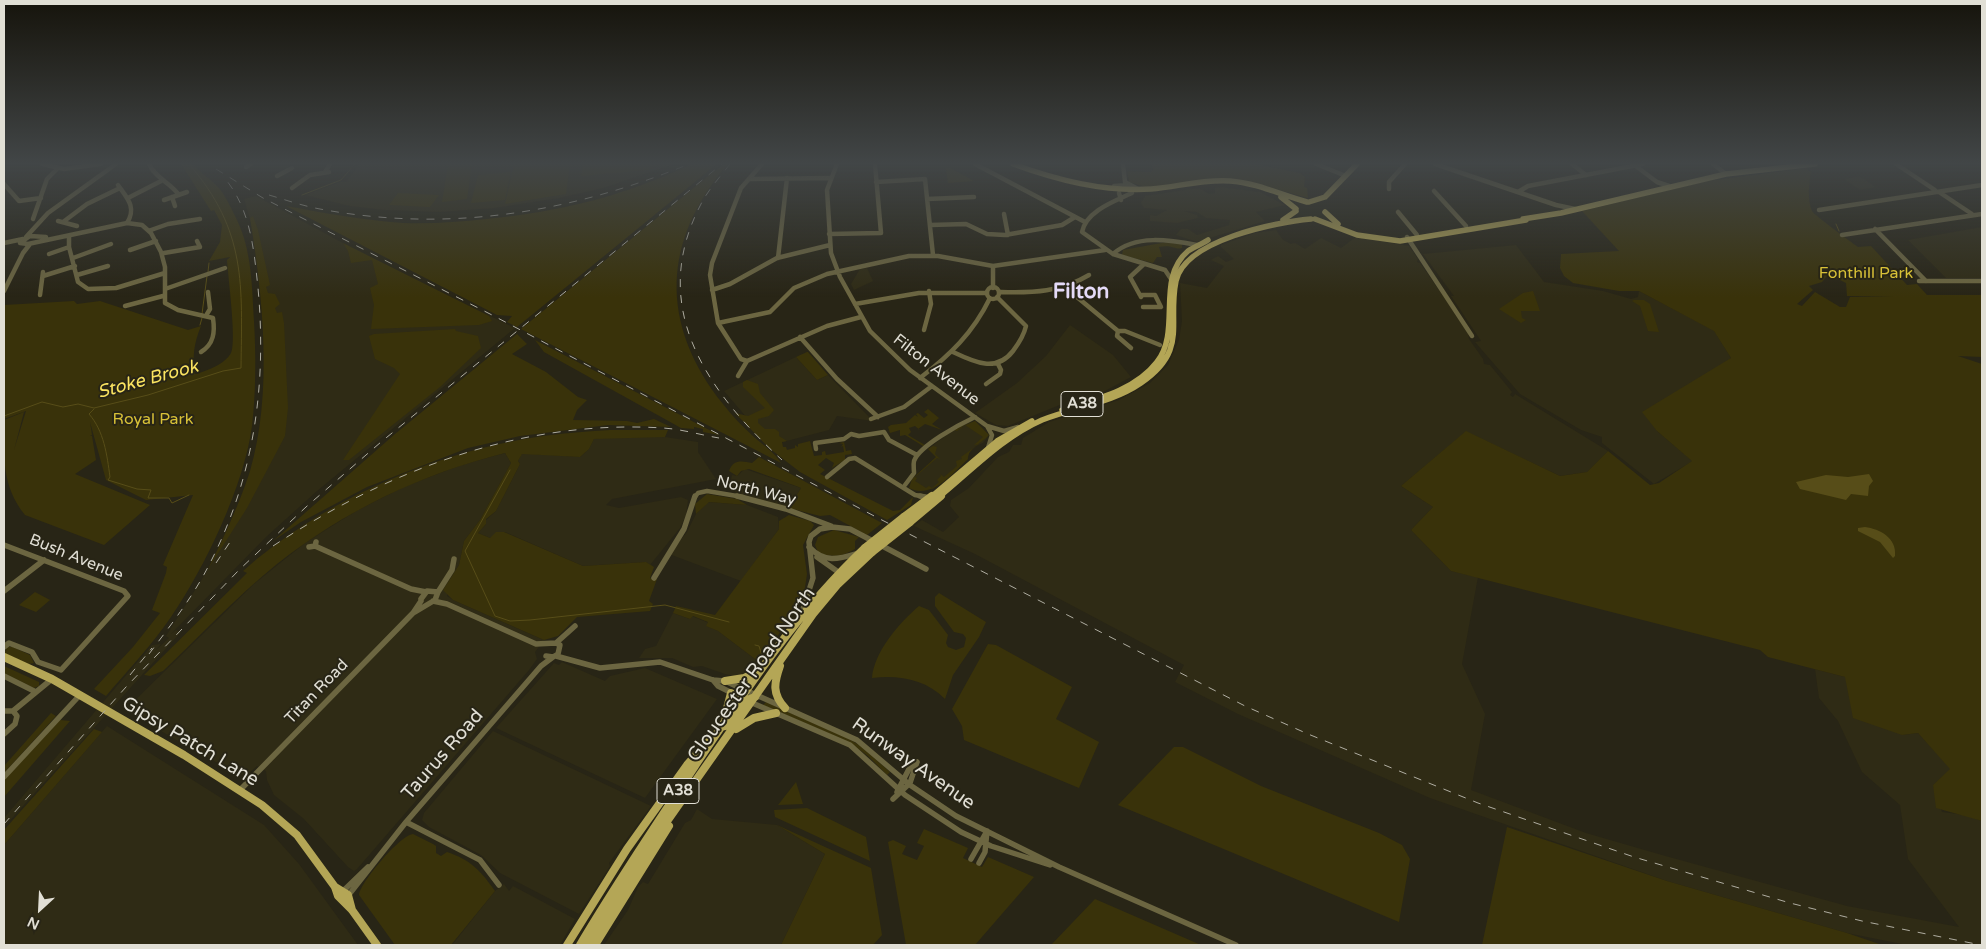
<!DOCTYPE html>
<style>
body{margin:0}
#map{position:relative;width:1986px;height:949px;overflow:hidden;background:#282516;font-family:"Varela Round",sans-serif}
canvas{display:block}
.frame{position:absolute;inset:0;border:5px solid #e1dfd5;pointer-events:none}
.north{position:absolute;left:15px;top:884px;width:50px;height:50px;-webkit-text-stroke:4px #282516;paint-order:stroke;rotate:205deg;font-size:14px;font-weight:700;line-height:20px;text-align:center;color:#e1dfd5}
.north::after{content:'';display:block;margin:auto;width:18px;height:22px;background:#e1dfd5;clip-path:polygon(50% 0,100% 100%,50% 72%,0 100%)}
</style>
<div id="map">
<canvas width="1986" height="949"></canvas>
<div class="frame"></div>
<div class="north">N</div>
</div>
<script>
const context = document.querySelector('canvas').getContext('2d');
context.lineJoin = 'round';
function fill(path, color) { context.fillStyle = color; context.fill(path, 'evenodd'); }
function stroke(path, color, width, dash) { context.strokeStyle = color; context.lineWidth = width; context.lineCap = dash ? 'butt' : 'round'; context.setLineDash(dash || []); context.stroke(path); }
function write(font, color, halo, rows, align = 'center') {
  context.font = font + ' "Varela Round",sans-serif'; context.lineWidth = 4; context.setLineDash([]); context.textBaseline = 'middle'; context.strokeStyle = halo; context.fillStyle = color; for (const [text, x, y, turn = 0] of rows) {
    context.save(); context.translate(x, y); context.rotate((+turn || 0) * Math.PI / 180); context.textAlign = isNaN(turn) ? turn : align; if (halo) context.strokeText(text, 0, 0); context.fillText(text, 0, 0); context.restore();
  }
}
fill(new Path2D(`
 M359,164H675L603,188L559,198L494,208L440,212L385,210L350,206L305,195L340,182H346Z
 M1860,176L1874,186L1876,187L1860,190L1844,179Z
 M1220,187L1260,192L1285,205L1256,212L1265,221L1197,242L1176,235L1181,229H1188L1197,235L1229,225L1230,220L1206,218L1197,212L1184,211L1197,215L1198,218L1177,223L1150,221V215L1156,216L1167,210L1144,208L1141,203L1145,196L1199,188L1209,194L1215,193V188Z
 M256,196L378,262L515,328L317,491L266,537L171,634L176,630L181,632L4,827V818L152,645L161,644L155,651L169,638L166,636L207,571L237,512L250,475L261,429L264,393L263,295L252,226L244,199Z
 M1982,227V278H1946L1908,240Z
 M1276,230L1283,240L1291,244L1295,243L1305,249L1321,238L1341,248L1356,237L1409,246L1418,259L1417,262L1420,263L1468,331L1469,339L1483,359L1484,364L1490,365L1512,392L1510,395L1513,397L1515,394L1608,451L1587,472L1560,476L1466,432L1401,486L1433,507L1411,530L1451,571L1478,577L1462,664L1485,714L1471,790L1586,833L1662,855L1847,906L1959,927L1908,859L1900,805L1862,772L1838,721L1819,698L1815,669L1845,677L1902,735L1918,733L1951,769L1933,785L1942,812L1966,815L1982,821V945H1907L1847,933L1667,881L1430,798L1238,714L1175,682L1184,665L975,554L914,526L922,520L943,532L959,517L950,506L951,500L969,488L998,457L1009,452L1013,445H1021L1023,438L1049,422L1119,400L1150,383L1168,365L1179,340L1182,321L1180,283L1207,288L1224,266L1211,260L1218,256L1226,262L1234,259L1221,247V245L1255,233Z
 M1516,245L1544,282L1603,291L1631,299L1638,297L1639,291L1714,330L1731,358L1657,431L1693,461L1654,484L1602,443V437L1581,430L1520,394L1475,342L1481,341L1451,296H1454L1423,254Z
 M867,268L873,281L854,290L851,284L860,269Z
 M1070,325L1113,355L1131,377L1103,392L1072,400L1008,426L996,425L975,413L1017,383L1046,356Z
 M796,357L817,380L828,375L873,421L837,416L829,430L775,444L754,426L724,391Z
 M975,421L989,435L983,443L976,446L969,453L968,459L933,489H911L912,479L936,457L928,449L957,427Z
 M605,437H665L698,442V452L716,479L612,499L606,505L619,508L681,497L688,500L686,515L680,528L650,565L646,562L583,566L505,532L490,538L478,533L486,524V520L496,511L520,464L518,461L522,453L580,457L589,449L594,439Z
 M505,453L511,463L480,520L464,541L459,565L447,584V596L453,600L544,640L535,652L537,659L529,670L357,869L354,871L348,867L304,819L274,795L267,780L266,771L257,766L248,774L238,775L197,751V748L182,739L178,741L125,710L254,584L305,543L356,511L403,487L461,465Z
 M745,469L801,488L789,508L735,492L730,484L732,475L737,476Z
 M708,502L747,505L778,517L779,529L741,581L669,554L687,532L696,514Z
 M673,613L690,619L692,616L709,623L707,626L718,631L759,662L745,673L735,676L725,674L702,666L693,667L672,658H639L645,649L656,646Z
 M562,662L605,681L610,676L645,668L717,699L645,798L496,728L554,663L559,665Z
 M107,726L264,825L299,864L358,945H4V845Z
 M493,731L651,806L609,863L610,866L579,914L500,873L481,855L429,827L422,820L424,813Z
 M697,809L712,819L777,825L825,854L781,945H604L628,910L638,887L643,882L648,884L685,823L691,820Z
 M504,884L509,891L513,886L575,919L560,945H452L495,891Z`), '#2f2b15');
fill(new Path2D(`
 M181,164H194C201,174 211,179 218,187C226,196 232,210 237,220C252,251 252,288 254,321C256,355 256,392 252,426C244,486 205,567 171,617C152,645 128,670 106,696L94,689L133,647L160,613L152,610L166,573L167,567L163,565L193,495L146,500L106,480L90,422L92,435L90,436H92L96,460L75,474L150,505L104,545L25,515C1,485 4,456 4,420L24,412L14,450L26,411L4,419V305L74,301L77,304L100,301L188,330L201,326C194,343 192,357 195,374C207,371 225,364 231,353C237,343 228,276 227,260L230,257L209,261L220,242L222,225L214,210L211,211Z
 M448,164H472L467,199L442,202Z
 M514,164H570L566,194L505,204Z
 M583,164H657L649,170L581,176Z
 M691,164H717L517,327L507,322L512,316L497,315L286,206C324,213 363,220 403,223C430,224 459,222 486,219C558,212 626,196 691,164Z
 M723,164H728C662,240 659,324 723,404C732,416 743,427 754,437C763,445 775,453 781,463L521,329Z
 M1151,164H1257L1300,173L1305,177L1304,187L1307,188L1308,198L1247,181L1145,187L1129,182L1127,171L1151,172L1153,170Z
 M949,167L974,181L948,183L946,169Z
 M1806,168L1811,172C1809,185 1807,198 1812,211C1813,214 1851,242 1858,247L1871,246L1907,285L1917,284L1927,295H1982V357L1958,356L1982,364V821L1936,808L1933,785L1950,769L1918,733L1902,735L1853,718L1845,677L1768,657L1760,650L1451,571L1411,530L1433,507L1401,486L1466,431L1560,476L1587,472L1608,451L1650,485L1659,483L1692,461L1657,431L1642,412L1731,358L1714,331L1639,291H1619L1573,283L1564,276L1560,268L1561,254L1619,251L1582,211L1707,181ZM1841,275L1836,278L1846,283L1847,296H1893L1850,297L1846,307H1840L1815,292L1802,306L1797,304L1813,290L1809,286L1822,282L1827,276Z
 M511,172L505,200L471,203L478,175Z
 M398,193L439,195L430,207L389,205Z
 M253,216L258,230L270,285L266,287L268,293L275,294L280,304L275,308L277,313L282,312L284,323L288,408L285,436L247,508L208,569C224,537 239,505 250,471C273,393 263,297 250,218Z
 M1167,242L1182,244V248C1176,250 1171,244 1159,247L1162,257H1157L1153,263L1122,255L1123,250Z
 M343,243L489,316L492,321L479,325L371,329L374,305L370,288L378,284L372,260L351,263L348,251Z
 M1533,291L1540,311H1521L1522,318L1526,320L1521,323L1499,309L1523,293Z
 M1634,300H1644L1650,304L1659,332L1648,331L1640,306L1632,301Z
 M455,329L456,331L478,336L481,348L440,387L349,460H343L400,374L394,368L375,359L369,336L374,334Z
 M517,334L527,344L512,354L546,372L578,397L587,400L577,410L573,420L627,421L637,423L654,419L671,427L608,425L520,436L468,448L367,487L301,522L273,541L395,434Z
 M535,340L719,435L703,432V429L694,427V429L681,428L544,352Z
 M807,352H808L828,375L817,380L796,357Z
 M747,380L758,384L760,393L774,410L769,416L758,419V423L765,429H775L779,432V436L787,441L782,442L783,447H786L787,450L795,448V445L798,447V444L810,441L814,456L822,455V452L825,451L826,455L844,452L843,446L841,447L843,444L839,443L849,441L844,442L846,451L851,450L852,454L845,455V460L832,468L834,463L826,458L818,465L825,470L820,474L893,511L900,510L913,497L911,505L887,520L800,472L769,448L735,413L748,416L765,408L743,387V382Z
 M928,409L939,418L932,424L942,430L925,424L918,429L921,431L915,426L909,428L911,432L908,435L913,438L919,433L926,435L919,433L913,438L925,445L923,446L905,435L900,436V430L890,433L888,427L891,425L906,423L915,415L918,417L916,414L918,413L924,418L928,415L924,412Z
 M975,421L989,435C983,442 967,449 968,459C953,473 932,500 909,488L912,479L936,457L928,449L933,446L937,447L935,454L940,459L937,458L915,477L917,478L915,481L926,488L929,486L932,488L939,482L937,480L941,476L940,474L944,477L957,466L956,461L962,459L961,457L979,444L974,445L983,437L965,425L957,431L954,430Z
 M610,430H668L665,437L594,439L589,449L580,457L522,454L518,461L520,464L496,511L486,519V524L478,533L490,538L496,532H504L583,566L646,562L654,567L650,578L657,579L649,601L653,604L650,611L577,617L558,636L544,640L453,600L443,590L459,565L464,541L480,520L511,463L505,453C421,474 344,511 277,564C236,597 200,636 163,671L150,676L144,675L247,573L243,571C317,505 422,458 519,440C549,434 580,432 610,430Z
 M759,457L882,523L867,535L830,515L820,516L789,508L801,488L796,486L749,469L741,471L737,476L729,471C733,459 742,461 752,463Z
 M707,494L737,499L747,505L709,502L696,514L695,504Z
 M789,515L810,521L814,525L803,545L807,574L804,594L794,613L759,662L718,631L706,626L708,622L693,616L690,619L673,613L676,606L715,615L779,529V521Z
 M834,530L859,537L855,541V549C841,557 832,558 818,552L815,545L818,537Z
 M35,592L50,600L36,612L19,605Z
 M939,593L986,622L979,637L953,675L945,699C925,679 899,675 872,678C874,652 899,623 919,606L929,610L948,635L946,643L948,647L956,650L964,647L966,638L963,634L954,632L935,606V597Z
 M988,644L996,645L1072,687L1056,719L1099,742L1079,788L964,740L962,726L952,709Z
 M7,647H13L30,655L34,663L29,664L4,654Z
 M4,666L39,682V686L34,688L4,673Z
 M766,702L847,738L861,746L890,772L887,775L868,756L849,742L763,705Z
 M51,713L56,716L4,773V766Z
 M60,720L70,721L4,797V780Z
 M94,729L102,732L4,845V830Z
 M1174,747H1183L1261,786L1379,833L1402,845L1410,859L1399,922L1118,805Z
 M796,782L803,804L778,805Z
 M807,808L866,837L870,861L775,817L774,810Z
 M777,825L871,868L882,935L873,945H781L825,854Z
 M1507,827L1667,881L1847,933L1882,945H1482Z
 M924,829L968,848L963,858L982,867L988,857L1034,877L975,945H906L888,842L893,840L906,846L902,854L917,860L924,846L917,843Z
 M413,834L433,844L436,846V853L441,856L447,852C471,860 481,871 495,891L451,945H395L359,895C360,883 400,835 413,834Z
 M1095,899L1201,945H1051Z`), '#39320a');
fill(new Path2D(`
 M1869,474L1873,481L1869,486L1868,496L1851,494L1846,500L1800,489L1796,482L1826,475L1848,477Z
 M1865,527C1880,529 1897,538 1895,556L1893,558L1880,542L1858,531V528Z`), '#574d18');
stroke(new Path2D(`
 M302,195L341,180L355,164
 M1836,224L1839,231
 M208,272L209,263
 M202,314L207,276
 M200,325L202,318
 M94,409L89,414C104,431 107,455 110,477L108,480L137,489L151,490L148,498H169L172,503L189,495
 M4,416L42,402L63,407L78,404L94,408L148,395L223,371L241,368C242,285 247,231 189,164
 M510,470L465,551L495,616L510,621L530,620L665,605L729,622
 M755,645L759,646L762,656`), '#574d18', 1);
stroke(new Path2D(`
 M42,164L64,169L101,164
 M149,164C156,179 170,182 179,195
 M837,164L827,190L831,253L840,277L870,331L910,370L987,426L1004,431L1018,427
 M975,164L1085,222
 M1123,164L1125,182L1138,189
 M1316,164L1346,176
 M1435,164L1556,205L1575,209
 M1572,164L1586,175
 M1633,164L1657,182L1669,186
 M1713,164L1726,174
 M1896,164L1935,190
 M246,167L251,164
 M325,172L330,164
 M277,176L292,168
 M750,179L830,178
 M876,182L925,179L933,255
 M4,184L19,201L41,198
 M118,185C127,198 137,207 127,223
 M1114,186L1128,185
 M292,188L310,175L329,172
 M1389,189V182L1405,164
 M1434,191L1466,226
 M1518,192L1528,186L1643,164
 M1939,192L1972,214
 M1119,193L1121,200
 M1132,193C1115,201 1086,211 1082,232L1113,254L1165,270L1171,279
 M172,197L175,206
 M128,198L161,181
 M927,199L974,197
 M164,200L187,192
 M1819,210L1982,185
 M1398,212L1417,235
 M1004,214L1008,235
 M33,219L47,179L57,169
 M58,221L77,226
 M63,222L87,204L120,188
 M930,225L966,224L987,234L1005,235L1062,225L1075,217
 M1875,229L1926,281
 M151,230L168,224L200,219
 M829,234L881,233L875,164
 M1842,235L1982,214
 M69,236V247L78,282L88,289L116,288L165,273
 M26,237L48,213L116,164
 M1407,237L1472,336
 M4,243L23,239
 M20,243L28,244L127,223L142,225L151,233L161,252L165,267V303L178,310L213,318C215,332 214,344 201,352
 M20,243L30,236L46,237
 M130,250L156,241
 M164,253L200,247L197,241
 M49,254L69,247
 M1113,254C1135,234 1170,240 1197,245
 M73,258L111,244
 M778,258L787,178
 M993,266V288
 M77,275L108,266
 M43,276L75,266
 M1919,281H1982
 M987 293a6 6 0 1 1 12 0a6 6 0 1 1-12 0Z
 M1066,288L1118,331H1125L1160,345
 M165,289L225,268
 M712,290L730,284L777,258L830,245
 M4,291L23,253L30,244
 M1001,292C1033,293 1061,292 1089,275
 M40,295L43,272
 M1140,295H1155L1161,307H1143
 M1141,297L1130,277L1144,264
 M855,304L919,293H985
 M125,306L163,296
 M207,314L210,309L208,292
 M718,323L770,312L794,288L827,274L909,256H938L993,266L1105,250
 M924,330L931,304L929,291
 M1118,331L1117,336L1131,348
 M800,337L837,379L878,417
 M953,352C974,362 996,373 1013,351C1019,343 1024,335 1026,326L997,297
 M747,361L827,326L861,317
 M738,376L747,361L741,359L718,323L710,275L712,263L741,188L762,164
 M920,378C950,355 973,333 990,298
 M986,384L1000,374L1001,370L998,364
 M871,419L904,407L932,386
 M987,426L992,435L988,448
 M816,449L815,443L844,439L851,434L859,436L884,432L889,440L917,455
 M827,477L849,459L855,458L915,495L926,497
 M905,485L914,473C914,469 913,465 914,461C919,446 960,424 975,417
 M695,497L698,493L707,491L743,497`), '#6c6641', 4.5);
stroke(new Path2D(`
 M737,496L786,509L831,526
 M920,496L929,498
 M4,545L124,591L128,596L61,670L38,662L32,652L9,643L4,647
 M315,546L411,589L426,592
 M309,547L315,546L316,542
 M809,547C825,564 839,559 859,553
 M817,557L841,574
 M654,578L684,529L695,496
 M4,591L44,560
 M438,592L452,570L454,559
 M421,599L427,591L438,592
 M433,601L447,604L536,644L556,643L560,645L558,654L553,657L546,656
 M415,612L435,600L438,592
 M801,615L813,578L809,542L811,536L820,529L832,527L850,529L926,569
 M556,643L575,626
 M556,656L600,668L660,662L713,680L725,681L857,740L910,785L956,816L1059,867L1236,945
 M4,676L36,692
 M713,680L718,686L742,698
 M750,702L850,745L905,795L961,832L991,846L1050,865
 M4,711H13
 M13,711L52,679
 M4,734L15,724L17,716L13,711
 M4,777L79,696
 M240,790L413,613L421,601
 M897,792L909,769L917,762
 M893,799L910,783L917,762
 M406,822L480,860L499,885
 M971,859L987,831
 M979,863L985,852L987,831
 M340,894L368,867
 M347,897L406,822L541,666L553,657`), '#6c6641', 5.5);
stroke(new Path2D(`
 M1013,164C1057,180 1103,192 1151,189C1177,187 1203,179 1230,181C1257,183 1281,195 1307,202
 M1281,197L1296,209
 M1309,202L1325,197L1357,164
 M1325,212L1338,224
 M1315,219L1357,235L1400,241L1526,220
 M1523,219L1561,213L1726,174L1815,164
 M1283,220L1296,211
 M1062,410C1094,400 1135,391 1157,362C1182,330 1155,279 1188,251C1194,247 1202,244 1208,240
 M931,497L997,441L1032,421
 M939,497C972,470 1003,437 1042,420C1075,407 1112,403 1141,383C1189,350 1167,324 1176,281C1185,240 1276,222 1311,219`), '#b4a656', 5.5);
stroke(new Path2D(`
 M904,517L932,496
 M910,522L941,496
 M4,657L52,679L184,755L262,805L297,835L335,887L338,896L352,910L377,945
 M780,666C774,683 772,694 785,708
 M725,681L744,678L760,670
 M725,716L731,693
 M725,726L747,700L755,697
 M736,729L754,718L776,713
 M335,887L348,895L352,910
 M567,945L627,849L687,765L710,739
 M580,945C616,884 656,825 695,766C747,688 797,612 865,548
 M589,945L644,854L813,614L838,584L872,552
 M595,945L669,826`), '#b4a656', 8);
stroke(new Path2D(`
 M730,164C720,177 708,190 701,204C647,307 707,391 782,460
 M216,169L263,198L492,315L878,518L1245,706L1308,734L1478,803L1634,857L1790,903L1862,921L1981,945
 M269,195C286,200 303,206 320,209C448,233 570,213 689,164
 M273,546C389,470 522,419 663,428C681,429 701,435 719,438
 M216,563L230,542
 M149,654C170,626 192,598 208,567C254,479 267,386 258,288C254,251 251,212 227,181
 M130,675L152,648
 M4,824L126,687L239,570L306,507L381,442L722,164`), '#afada1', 1, [8, 8]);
stroke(new Path2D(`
 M865,548L904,517
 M872,552L910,522`), '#b4a656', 8);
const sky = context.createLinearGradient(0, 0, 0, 297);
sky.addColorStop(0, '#16140c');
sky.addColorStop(0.55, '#424647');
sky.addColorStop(1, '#42464700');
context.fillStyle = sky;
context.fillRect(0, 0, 1986, 297);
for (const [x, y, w] of [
 [1082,404,42],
 [678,791,42]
]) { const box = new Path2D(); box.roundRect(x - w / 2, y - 12.5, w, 25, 4); context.fillStyle = '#282516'; context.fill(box); stroke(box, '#e1dfd5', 1); }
write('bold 15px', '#e1dfd5', null, [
 ["A38",1082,404],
 ["A38",678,791]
]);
write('16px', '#d8c137', '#282516', [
 ["Fonthill Park",1866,274],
 ["Royal Park",153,420]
]);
write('16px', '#e1dfd5', '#282516', [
 ["Filton Avenue",936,370,38],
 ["North Way",756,491,14],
 ["Bush Avenue",76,558,22],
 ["Titan Road",317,692,-46]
]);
write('italic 18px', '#fae360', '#282516', [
 ["Stoke Brook",148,380,-15]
]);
write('19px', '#e1dfd5', '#282516', [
 ["Gloucester Road North",752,675,-55],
 ["Gipsy Patch Lane",190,742,31],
 ["Taurus Road",443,755,-49],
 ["Runway Avenue",913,764,35]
]);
write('bold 21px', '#e4daf7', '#282516', [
 ["Filton",1081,292]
]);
</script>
